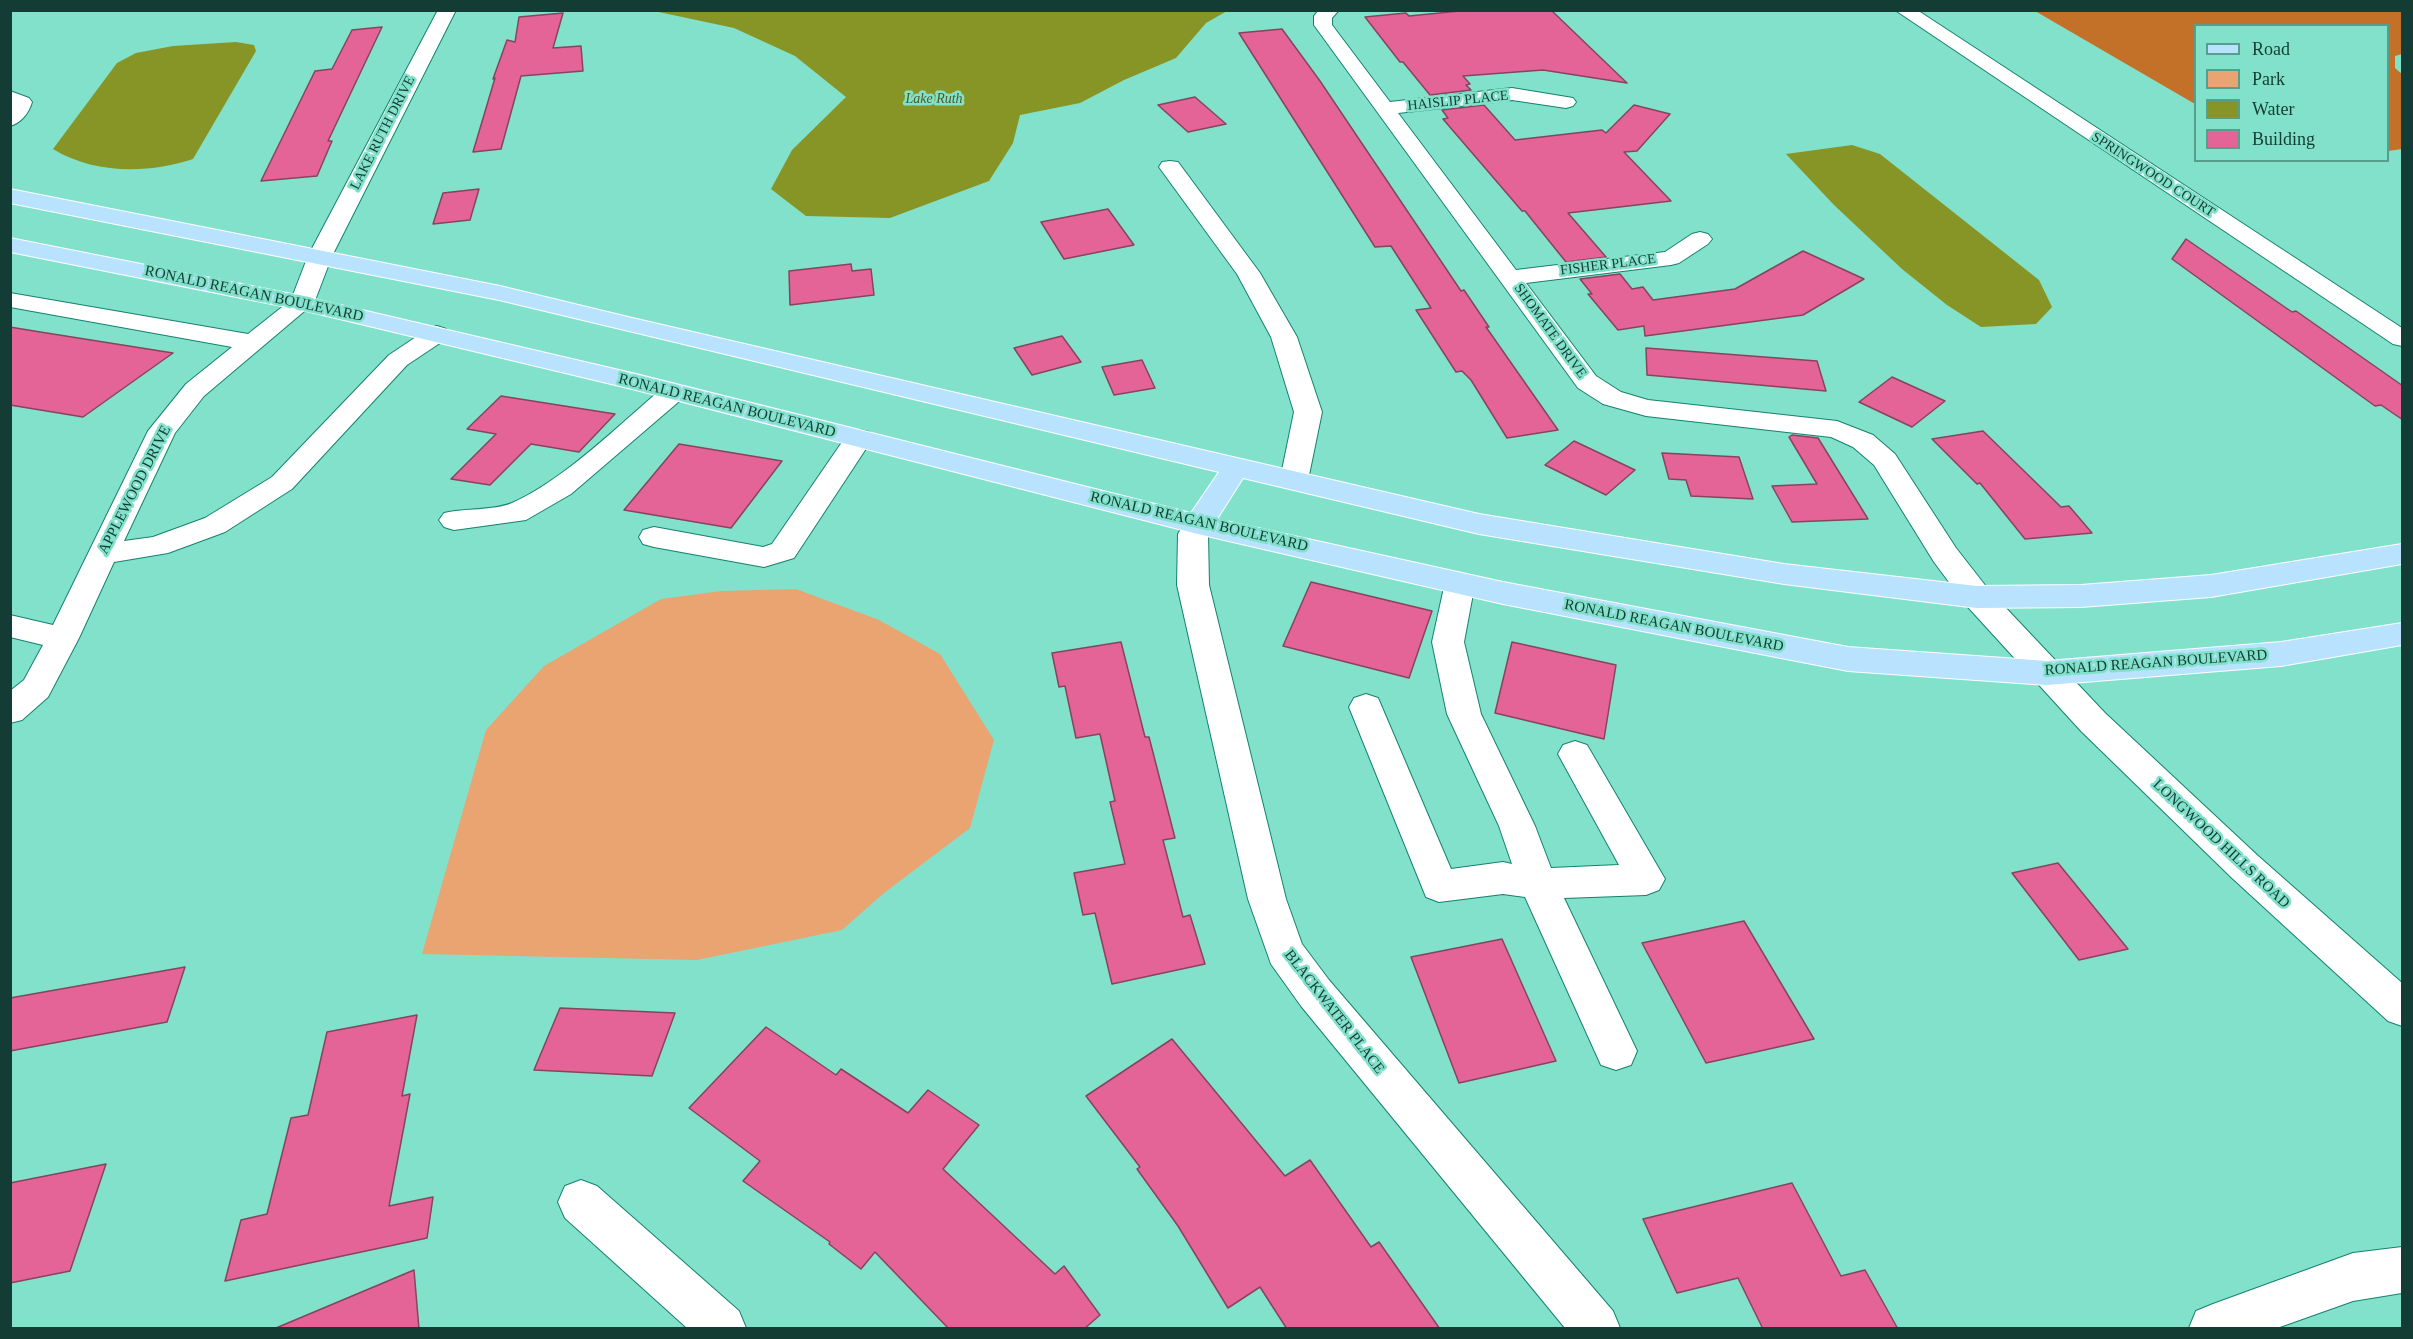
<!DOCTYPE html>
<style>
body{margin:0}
#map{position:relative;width:2413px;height:1339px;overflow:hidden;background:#82e1cb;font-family:Georgia,serif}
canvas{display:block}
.frame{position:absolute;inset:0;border:12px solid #133c34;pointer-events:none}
.legend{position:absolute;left:2194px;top:24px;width:195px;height:138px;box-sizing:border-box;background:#82e1cb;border:2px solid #569f8f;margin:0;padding:8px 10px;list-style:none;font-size:18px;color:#133c34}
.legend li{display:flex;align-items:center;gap:12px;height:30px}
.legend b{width:30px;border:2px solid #569f8f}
</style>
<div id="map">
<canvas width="2413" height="1339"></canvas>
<div class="frame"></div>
<ul class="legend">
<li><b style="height:8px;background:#b8e2fd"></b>Road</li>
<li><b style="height:16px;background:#e9a471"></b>Park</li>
<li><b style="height:16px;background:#869525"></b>Water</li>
<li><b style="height:16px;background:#e46498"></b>Building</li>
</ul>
</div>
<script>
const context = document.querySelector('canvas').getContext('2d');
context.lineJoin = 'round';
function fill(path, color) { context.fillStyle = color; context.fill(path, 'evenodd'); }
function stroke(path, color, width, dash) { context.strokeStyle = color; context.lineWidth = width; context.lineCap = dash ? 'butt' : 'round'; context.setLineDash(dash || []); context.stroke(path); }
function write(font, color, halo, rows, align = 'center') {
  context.font = font + ' Georgia,serif'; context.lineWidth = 5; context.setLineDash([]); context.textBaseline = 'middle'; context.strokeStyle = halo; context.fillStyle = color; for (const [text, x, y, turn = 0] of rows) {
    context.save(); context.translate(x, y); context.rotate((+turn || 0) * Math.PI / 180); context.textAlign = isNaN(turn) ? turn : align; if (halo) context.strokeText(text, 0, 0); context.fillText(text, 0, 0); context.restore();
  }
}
fill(new Path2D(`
 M796,589L879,620L940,654L994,740L970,828L884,893L842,930L697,960L422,954L486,730L544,666L661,599L721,591Z`), '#e9a471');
fill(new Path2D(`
 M2035,11H2402V54L2395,56V68L2402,74V149L2388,151V26H2196L2195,104Z`), '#c37129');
fill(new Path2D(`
 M654,11H1227L1206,23L1176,58L1124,80L1080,103L1020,115L1013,143L989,181L890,218L806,216L771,189L792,150L846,97L795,56L734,28Z
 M236,42L254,45L256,51L193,159C149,174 93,174 53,149L117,63L136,53L173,46Z
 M1852,145L1880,154L2039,280L2052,307L2036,324L1981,327L1947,305L1902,269L1834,205L1786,154Z`), '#869525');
const building = new Path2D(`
 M1470,10H1551L1627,83L1543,70L1463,76L1470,84L1466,85L1471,90L1430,95L1403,62H1400L1365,17L1406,13L1409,16Z
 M563,13L553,48L581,46L583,71L521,76L501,149L473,152L495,78L493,79L507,40L515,42L519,17Z
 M382,27L328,141H332L317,176L261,181L315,71L332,69L352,30Z
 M1282,29L1320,81L1461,291L1464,290L1489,327H1486L1558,430L1507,438L1471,380L1462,371L1456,372L1416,310L1431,308L1391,246L1375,247L1239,33Z
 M1195,97L1226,124L1188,132L1158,105Z
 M1484,105L1515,140L1602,130L1606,133L1634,105L1670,114L1637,151L1624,152L1671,201L1568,213L1606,257L1566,262L1525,211H1522L1443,119L1448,118L1442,110Z
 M479,189L470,220L433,224L443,193Z
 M1108,209L1134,245L1064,259L1041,222Z
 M2186,239L2292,312L2296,311L2403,386V420L2381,405L2375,406L2172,259Z
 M1803,251L1864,279L1803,315L1645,336L1644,326L1618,330L1588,294H1592L1580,279L1620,274L1632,289L1643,287L1653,300L1735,289Z
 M851,264L852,271L871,269L874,295L790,305L789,271Z
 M10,327L34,331L173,353L83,417L10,405Z
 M1062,336L1081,362L1032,375L1014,348Z
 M1646,348L1817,361L1826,391L1647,375Z
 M1142,360L1155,388L1114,395L1102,367Z
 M1892,377L1945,401L1912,427L1859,402Z
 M501,396L615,414L579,452L531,444L490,485L451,479L496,434L467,429Z
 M1983,431L2061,507L2069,506L2092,533L2025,539L1980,483L1977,484L1932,439Z
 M1792,435L1818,438L1868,519L1792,522L1772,486L1817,484L1789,437Z
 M1574,441L1635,470L1606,495L1545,465Z
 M679,444L782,461L731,528L624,510Z
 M1662,453L1739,457L1753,499L1691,496L1686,480L1669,479Z
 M1311,582L1432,611L1409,678L1283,646Z
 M1121,642L1145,737H1149L1175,838L1163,840L1183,917L1190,915L1205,964L1112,984L1095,913L1083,915L1074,873L1125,864L1110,802L1115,801L1100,734L1076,738L1065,686L1059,687L1052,653Z
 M1512,642L1616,665L1604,739L1495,713Z
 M2058,863L2128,949L2079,960L2012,873Z
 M1744,921L1814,1039L1706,1063L1642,943Z
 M1502,939L1556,1061L1459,1083L1411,957Z
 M185,967L167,1022L10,1051V998Z
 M560,1008L675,1013L652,1076L534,1070Z
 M417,1015L402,1096L410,1094L389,1206L433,1197L427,1238L225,1281L241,1220L267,1214L291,1118L308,1115L327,1032Z
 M766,1027L836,1075L841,1069L908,1113L928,1090L979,1125L943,1169L1055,1274L1064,1266L1100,1315L1084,1329H949L875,1252L861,1269L829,1244L830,1242L743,1181L760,1161L689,1108Z
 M1172,1039L1285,1176L1310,1160L1371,1247L1379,1242L1440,1329H1287L1260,1287L1228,1308L1178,1226L1137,1169L1140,1167L1086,1096Z
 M106,1164L70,1271L10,1283V1183Z
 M1792,1183L1841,1276L1865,1270L1898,1329H1763L1738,1278L1677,1293L1643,1219Z
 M414,1270L419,1329H276V1328Z`);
fill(building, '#e46498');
stroke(building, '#87445d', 1.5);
const minor = new Path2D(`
 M438,10H456L332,256L314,303L204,396L175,433L124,541L153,537L205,518L272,477L389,355L428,329L437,326L446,329L450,334L446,339L407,365L292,489L225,532L168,553L114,562L79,638L48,697L22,720L10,723V691L24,680L43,645L10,637V615L53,625L148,431L186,384L232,347L10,307V293L248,334L291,300L308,256Z
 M1319,10H1339L1332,18V25L1390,102L1512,88L1573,98L1576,102L1573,106L1566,108L1512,100L1398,113L1516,270L1665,252L1692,234L1700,232L1708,234L1712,239L1708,244L1679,263L1671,265L1526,283L1596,376L1621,392L1648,400L1837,421L1873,435L1895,454L1956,548L1988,589L2105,713L2257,855L2402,983V1026L2388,1021L2231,877L2081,731L1966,605L1934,562L1874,465L1853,447L1831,437L1646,416L1603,404L1578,388L1314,25V16Z
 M1895,10H1917L2402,328V346L2393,344Z
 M10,91L29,98L32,102C29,113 21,123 10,126Z
 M1170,161L1178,162L1260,273L1297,337L1322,412L1308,480L1304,486L1294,489L1284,486L1280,480L1294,412L1271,337L1237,274L1159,167L1162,162Z
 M674,384L683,386L687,392L683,398L571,494L526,520L454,530L444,527L439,520L444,513C464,508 493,511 512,503C564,480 620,424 665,386Z
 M859,430L869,432L873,438L794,558L764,567L654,547L643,544L639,537L643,530L654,527L763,547L772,544L849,432Z
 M1198,514L1208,517L1213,524L1208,534L1209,585L1286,899L1302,944L1329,980L1613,1311L1620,1328H1565L1301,1006L1271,964L1248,899L1177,585L1178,534L1188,517Z
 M1460,573L1471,576L1475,583L1464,642L1481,714L1535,826L1551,868L1619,865L1558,754L1563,745L1575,741L1587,745L1665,879L1659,890L1646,895L1564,898L1637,1051L1631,1065L1616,1070L1601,1065L1525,897L1503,894L1439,902L1426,897L1349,707L1354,698L1366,694L1378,698L1451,869L1503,862L1512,864L1499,826L1447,714L1432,642L1445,583L1449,576Z
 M581,1180L597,1186L739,1311L746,1328H687L565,1218L558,1202L565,1186Z
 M2402,1247V1293L2353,1301L2277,1328H2189L2196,1311L2213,1304L2353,1253Z`);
const major = new Path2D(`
 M10,189L500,286L628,317L1479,514L1784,564L1977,586L2081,585L2211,575L2402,544V564L2211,597L2081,607L1977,608L1784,584L1479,534L1243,478L1217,519L1503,582L1848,647L2047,661L2281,642L2402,623V645L2281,666L2047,685L1848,671L1503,604L1198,534L632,389L302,310L10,252V238L302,296L636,374L1191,513L1219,472L499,300L10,203Z`);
stroke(minor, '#14826f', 2);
stroke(major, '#fff', 2);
fill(minor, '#fff');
fill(major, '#b8e2fd');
write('italic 14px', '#515922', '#82e1cb', [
 ["Lake Ruth",934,99]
]);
write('14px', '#133c34', '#82e1cb', [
 ["HAISLIP PLACE",1458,101,-6],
 ["LAKE RUTH DRIVE",383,133,-63],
 ["SPRINGWOOD COURT",2153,175,33],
 ["FISHER PLACE",1608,265,-7],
 ["SHOMATE DRIVE",1550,331,54]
]);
write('15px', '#133c34', '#82e1cb', [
 ["RONALD REAGAN BOULEVARD",254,294,12],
 ["RONALD REAGAN BOULEVARD",727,406,14],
 ["APPLEWOOD DRIVE",135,490,-63],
 ["RONALD REAGAN BOULEVARD",1199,522,13],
 ["RONALD REAGAN BOULEVARD",1674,626,11],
 ["RONALD REAGAN BOULEVARD",2156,663,-4],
 ["LONGWOOD HILLS ROAD",2221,844,43],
 ["BLACKWATER PLACE",1334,1012,52]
]);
</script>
